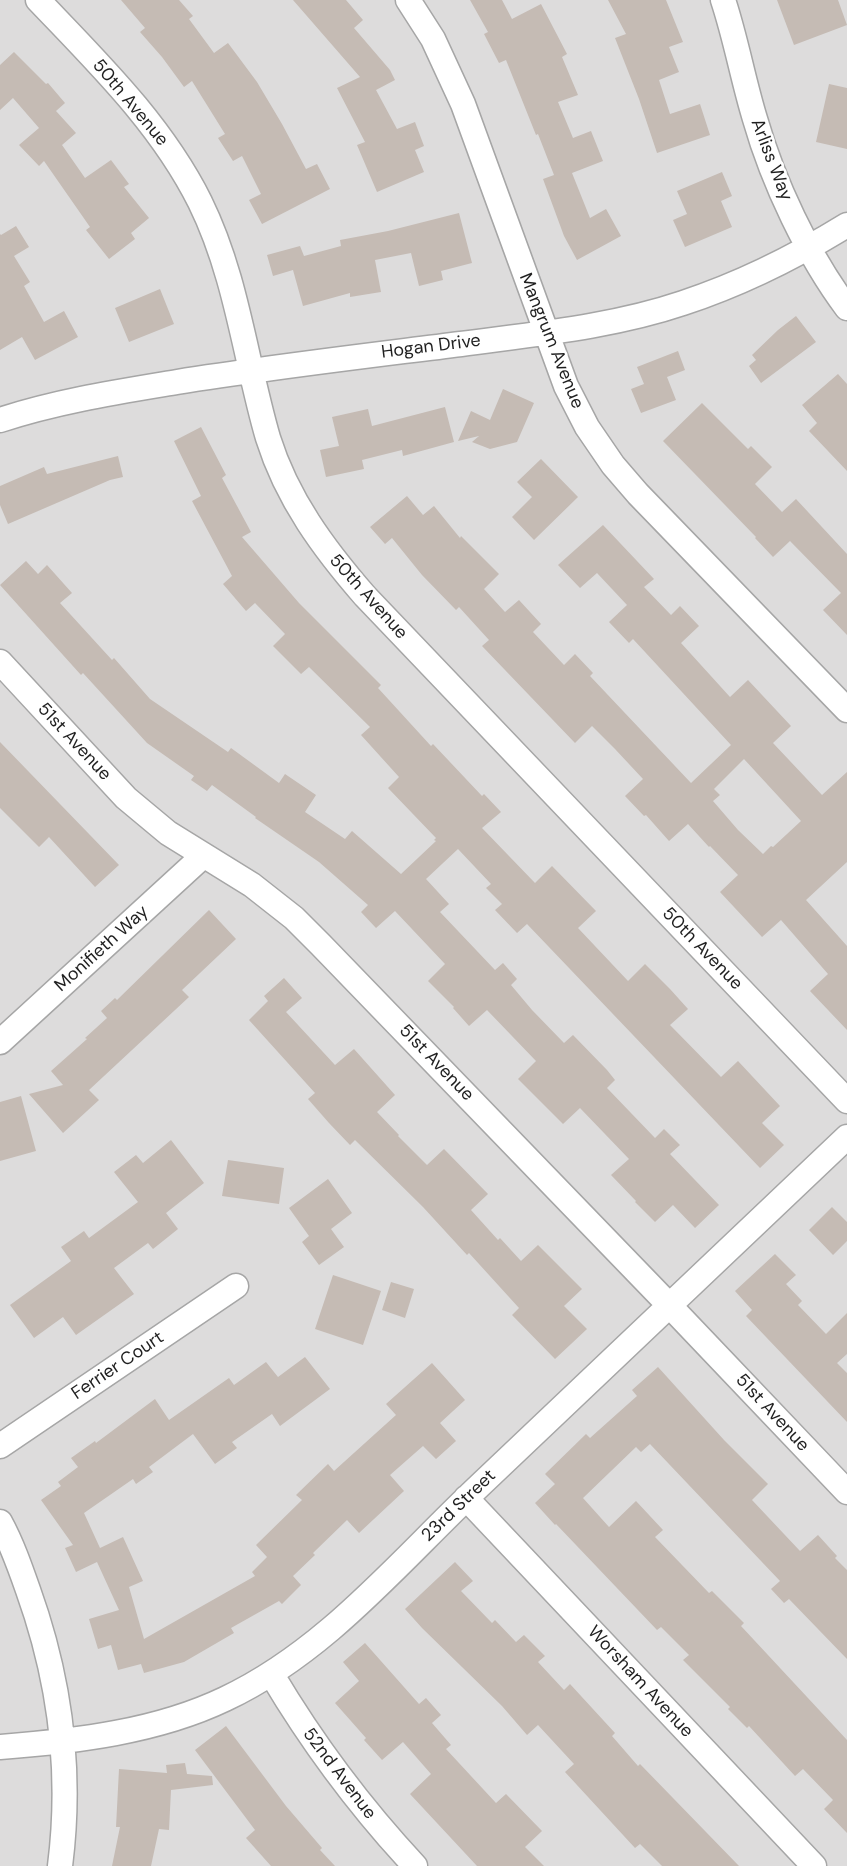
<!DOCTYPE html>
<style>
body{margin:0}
canvas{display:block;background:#f0ebe5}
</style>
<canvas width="847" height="1866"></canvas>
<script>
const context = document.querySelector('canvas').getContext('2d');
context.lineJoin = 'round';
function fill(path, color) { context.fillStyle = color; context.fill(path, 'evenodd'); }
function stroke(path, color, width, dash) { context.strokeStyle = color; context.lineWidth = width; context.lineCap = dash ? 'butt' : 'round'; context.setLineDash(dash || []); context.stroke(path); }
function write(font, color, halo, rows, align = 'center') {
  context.font = font + ' "DM Sans",sans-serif'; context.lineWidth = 5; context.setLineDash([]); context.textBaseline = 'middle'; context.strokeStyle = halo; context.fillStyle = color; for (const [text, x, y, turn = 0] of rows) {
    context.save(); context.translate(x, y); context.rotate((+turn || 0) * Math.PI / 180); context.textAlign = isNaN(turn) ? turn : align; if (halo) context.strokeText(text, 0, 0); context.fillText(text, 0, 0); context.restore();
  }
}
fill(new Path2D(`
 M0,0H847V1866H0Z`), '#dddcdc');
fill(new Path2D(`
 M121,0H179L193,16L189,19L214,53L228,43L257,82L282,124L306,169L317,164L330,189L262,224L249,200L261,194L242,156L233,161L218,138L225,134L192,81L184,87L162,57L140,32L145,28Z
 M293,0H346L363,20L354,28L390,70L395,80L376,90L397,129L415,122L424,146L415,150L424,172L377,192L357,145L365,142L337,88L360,77Z
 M470,0H502L512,19L541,4L567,54L562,57L578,95L558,102L573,138L591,131L603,161L572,173L590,218L606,209L621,236L577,260L564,236L543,179L554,175L538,134L536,135L506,60L499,63L484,34L488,32Z
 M608,0H666L683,42L669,47L679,72L659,80L670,114L700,104L710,135L657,153L639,99L615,38L626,34Z
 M777,0H838L847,25L794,45Z
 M14,52L46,84L48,83L65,103L56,111L76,133L62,145L85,178L111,160L129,184L124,187L149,218L131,233L135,239L109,259L86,230L90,227L44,161L39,166L19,145L39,128L13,98L0,110V65Z
 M829,84L847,88V149L816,142Z
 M722,172L732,196L721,201L732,227L685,247L673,220L687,214L677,191Z
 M459,213L472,263L441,271L443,280L419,286L411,253L375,260L381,292L350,297V293L303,306L293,270L273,276L267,255L300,246L304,256L341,246L340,240L388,231Z
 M16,226L29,247L14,256L30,282L24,286L44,322L64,311L78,337L35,360L22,337L0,350V234L1,235Z
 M160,289L174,324L129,342L115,308Z
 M796,316L816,342L761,383L749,366L756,360L752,355L778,330Z
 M678,351L685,370L667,377L676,400L641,413L631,389L644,384L637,367Z
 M838,374L847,384V471L809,431L817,423L802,405Z
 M503,389L534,403L517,442L490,449L472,442L479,436L458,441L471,411L490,420Z
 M702,403L748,449L751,446L772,467L755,484L782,512L796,499L847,554V635L823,610L841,593L790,541L773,557L755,538L756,537L663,441Z
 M445,407L454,442L403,456L402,450L362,460L364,469L326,477L320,450L339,446L332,417L368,409L372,426Z
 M201,427L226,475L222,478L251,532L242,537L299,603L381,685L378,688L431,746L433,744L482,796L484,794L501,812L482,828L535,883L552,866L596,911L578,928L628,981L645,964L670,989L688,1009L670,1025L721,1077L738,1061L780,1106L762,1123L784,1145L760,1168L527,924L517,933L495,910L502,904L486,888L491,884L458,849L426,879L449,904L440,912L495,970L503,963L517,979L511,985L532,1010L564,1043L573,1035L607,1070L615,1080L607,1088L655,1138L664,1129L680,1145L670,1154L719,1205L695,1228L673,1205L655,1222L635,1202L636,1201L611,1175L629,1159L580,1108L563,1124L518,1079L536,1061L487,1010L469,1026L453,1008L454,1007L428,981L445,964L395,911L376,928L361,912L368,905L319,862L255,818L256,817L212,785L207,791L191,780L194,776L147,743L83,673L81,675L0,585L26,561L38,574L47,565L72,593L60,603L112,660L114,658L150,699L228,752L231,748L279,783L285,774L316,795L305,812L345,839L352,831L401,874L436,841L434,840L436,838L388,788L399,777L361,735L370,727L309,667L301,674L273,646L285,634L255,603L246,611L223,584L232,576L192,501L201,496L174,441Z
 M118,456L123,477L110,480L8,524L0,505V486L44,467L47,474Z
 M541,459L578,497L534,540L512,517L532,497L517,482Z
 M407,496L423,515L434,506L460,538L461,536L499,574L484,589L505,612L519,600L541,624L533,632L564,665L575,654L593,673L590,676L691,783L731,745L633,639L629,643L609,622L627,605L597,573L580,588L558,565L603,525L654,579L644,587L671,615L680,606L699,626L681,643L730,697L748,680L791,726L773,743L822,795L847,772V862L806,900L847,946V1030L810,991L828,974L781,920L762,937L720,892L738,875L710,846L709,847L688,824L669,841L646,815L644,816L625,796L643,779L615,749L592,726L575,743L482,646L489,640L459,607L456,610L422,575L392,538L385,544L370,527ZM744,759L801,821L773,847L771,846L763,854L738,830L713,801L720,795L714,789Z
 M0,742L119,865L95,887L49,837L39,847L0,808Z
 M209,910L236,939L182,990L189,997L89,1090L99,1100L63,1133L29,1094L63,1085L51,1071L87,1039L85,1038L107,1018L101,1011L115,998L117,1000Z
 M284,978L302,998L286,1012L335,1065L354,1049L395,1095L377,1112L399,1135L398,1136L427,1165L444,1149L488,1194L471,1210L498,1240L500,1238L521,1261L538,1245L582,1289L564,1306L587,1329L555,1359L512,1315L519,1308L469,1253L467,1255L423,1207L355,1140L350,1145L329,1123L308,1099L315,1093L249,1020L268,1001L264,996Z
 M21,1096L36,1151L0,1161V1102Z
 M171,1140L204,1183L166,1213L178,1229L153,1249L148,1243L114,1268L134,1294L76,1335L63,1317L34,1338L10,1305L71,1261L61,1247L84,1231L89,1238L138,1202L114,1172L136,1155L143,1163Z
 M228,1160L284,1168L279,1204L222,1196Z
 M328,1179L352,1213L331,1229L344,1247L319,1265L302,1242L309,1236L289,1208Z
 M832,1207L847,1222V1241L833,1255L809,1230Z
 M775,1254L796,1275L786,1284L802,1301L798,1305L826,1334L847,1313V1354L837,1363L847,1373V1422L746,1316L752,1310L735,1291Z
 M333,1275L381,1291L363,1345L315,1329Z
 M391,1282L414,1289L405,1318L382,1310Z
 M305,1357L330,1389L280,1426L272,1414L232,1442L237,1448L215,1464L193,1434L149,1467L153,1472L136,1484L133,1479L84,1513L100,1548L123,1537L143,1581L129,1587L144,1639L255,1576L252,1572L267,1557L256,1545L302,1500L296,1495L328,1464L334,1471L396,1415L386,1404L432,1363L465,1400L440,1423L456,1441L436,1459L423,1446L390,1475L404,1491L359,1533L347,1520L313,1553L315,1555L293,1576L301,1585L282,1604L279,1601L231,1628L234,1633L184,1662L144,1673L141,1664L118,1670L111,1645L98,1649L89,1619L119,1610L97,1562L76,1572L65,1548L73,1545L41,1500L61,1486L58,1482L78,1467L71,1458L95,1441L96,1443L155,1399L169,1420L229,1378L234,1385L266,1362L278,1377Z
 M658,1367L724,1440L768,1484L752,1500L800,1551L818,1535L837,1556L835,1558L847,1570V1659L789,1599L784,1603L771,1589L780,1581L650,1444L641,1452L636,1447L583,1498L609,1527L636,1501L663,1530L655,1537L709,1593L712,1591L744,1623L741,1626L847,1740V1833L824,1809L833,1800L803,1769L795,1776L749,1726L747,1728L728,1709L730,1707L683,1660L689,1655L661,1627L657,1630L556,1524L555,1525L535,1503L555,1484L545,1474L586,1434L590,1438L637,1396L632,1390Z
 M455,1562L473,1581L461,1591L492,1623L495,1620L516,1642L524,1635L545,1656L538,1662L564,1690L570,1684L615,1733L612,1736L638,1766L640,1764L739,1866H662L640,1844L635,1848L565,1772L574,1764L538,1725L527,1735L502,1706L422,1628L405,1609Z
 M365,1643L419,1704L426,1698L441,1715L432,1723L451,1745L446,1749L496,1803L506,1794L542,1831L525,1847L544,1866H477L410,1794L431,1774L403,1742L382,1760L364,1740L366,1738L335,1703L359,1681L343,1662Z
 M226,1726L286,1806L322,1848L320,1850L335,1866H271L246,1838L255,1830L195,1750Z
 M185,1763L187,1774L212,1776L213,1785L171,1790L169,1830L159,1829L151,1866H112L120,1827H116L119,1769L167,1773L166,1765Z`), '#c5bbb4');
const minor = new Path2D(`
 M38,0C98,63 161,124 200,202C237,277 245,359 268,438C287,499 324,549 365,596L847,1101
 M408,0L433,39L463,104L566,386L587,427L613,465L638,494L847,710
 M723,0C736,39 743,80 755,119C773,182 808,256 847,308
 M0,420C58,401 117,392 177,382C271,367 366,356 461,344C535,334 612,327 683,303C741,284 795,257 847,225
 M0,662L126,798L168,833L252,885L294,918L321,945L669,1305L847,1492
 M0,1042L203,856
 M0,1446L236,1286
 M466,1498L814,1866
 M0,1522C12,1544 20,1567 28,1590C60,1679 72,1772 60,1866
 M272,1675C313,1744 360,1807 415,1866
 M0,1747C76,1741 156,1732 225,1699C325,1652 397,1564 476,1489C599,1371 723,1254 847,1137`);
stroke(minor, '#a6a6a6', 27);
stroke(minor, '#fff', 24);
write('18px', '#1f1f1f', '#fff', [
 ["50th Avenue",130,103,50],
 ["Arliss Way",771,160,69],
 ["Mangrum Avenue",551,341,68],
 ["Hogan Drive",431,347,-7],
 ["50th Avenue",368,597,48],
 ["51st Avenue",74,742,47],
 ["Monifieth Way",102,949,-42],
 ["50th Avenue",702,949,46],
 ["51st Avenue",436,1063,46],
 ["Ferrier Court",118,1366,-34],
 ["51st Avenue",772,1413,47],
 ["23rd Street",459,1506,-44],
 ["Worsham Avenue",640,1682,47],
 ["52nd Avenue",339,1774,53]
]);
</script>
